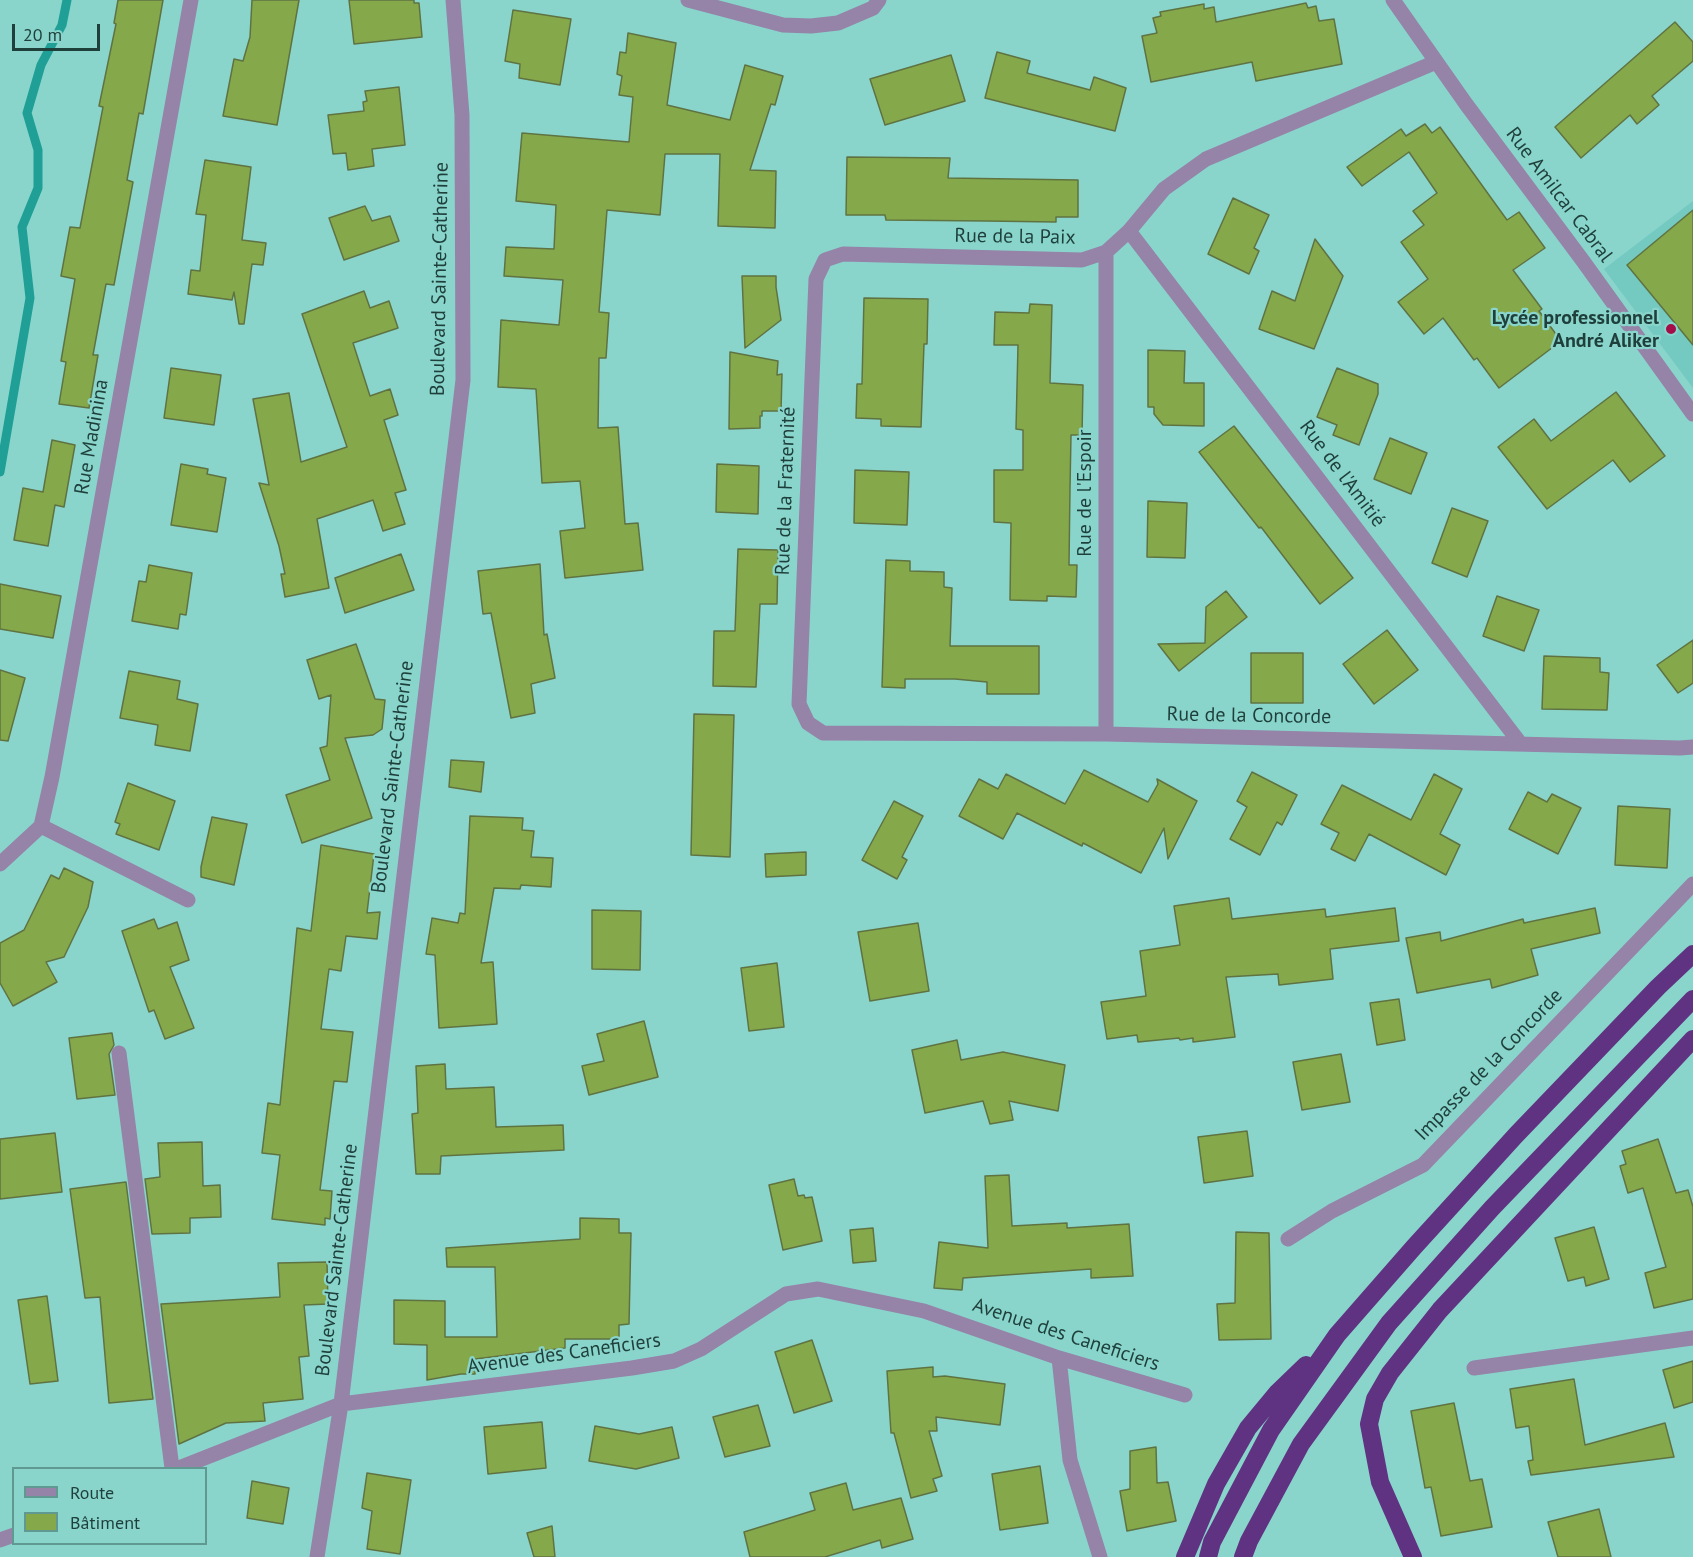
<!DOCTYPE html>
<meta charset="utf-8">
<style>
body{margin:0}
#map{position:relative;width:1693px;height:1557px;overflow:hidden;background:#89d5cc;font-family:"PT Sans",sans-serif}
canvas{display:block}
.legend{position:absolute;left:12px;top:1467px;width:195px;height:78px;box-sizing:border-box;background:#89d5cc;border:2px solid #5f9992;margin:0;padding:8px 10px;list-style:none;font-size:18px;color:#1f3f3b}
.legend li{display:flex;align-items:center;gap:12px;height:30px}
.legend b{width:30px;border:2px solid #5f9992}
.scale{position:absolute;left:12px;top:24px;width:88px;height:27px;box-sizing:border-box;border:3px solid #1f3f3b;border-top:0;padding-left:8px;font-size:18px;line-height:21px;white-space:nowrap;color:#1f3f3b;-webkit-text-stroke:4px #89d5cc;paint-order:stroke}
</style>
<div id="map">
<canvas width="1693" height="1557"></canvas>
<ul class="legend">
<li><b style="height:8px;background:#9583a8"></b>Route</li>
<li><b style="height:16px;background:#85a94a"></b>Bâtiment</li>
</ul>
<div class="scale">20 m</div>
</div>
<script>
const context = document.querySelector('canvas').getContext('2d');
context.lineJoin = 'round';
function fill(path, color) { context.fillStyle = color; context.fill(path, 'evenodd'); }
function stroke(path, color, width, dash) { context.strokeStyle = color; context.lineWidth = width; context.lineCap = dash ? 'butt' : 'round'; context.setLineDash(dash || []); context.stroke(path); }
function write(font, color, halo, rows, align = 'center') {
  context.font = font + ' "PT Sans",sans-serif'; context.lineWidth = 4.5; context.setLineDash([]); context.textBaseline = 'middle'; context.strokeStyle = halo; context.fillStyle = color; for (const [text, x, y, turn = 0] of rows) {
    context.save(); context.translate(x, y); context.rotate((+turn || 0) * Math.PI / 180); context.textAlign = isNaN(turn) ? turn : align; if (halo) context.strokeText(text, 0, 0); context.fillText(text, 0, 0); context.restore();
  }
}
fill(new Path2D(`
 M1693,201V388L1604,269Z`), '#74c9c0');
stroke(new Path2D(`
 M0,472L30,298L22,227L38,188V150L27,113L41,65L62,25L67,0`), '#1f9f95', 9);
const building = new Path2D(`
 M118,0H163L143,114L139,113L127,180L133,182L114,285L106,284L93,355H98L89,408L59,404L66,362L61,361L75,279L61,276L70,227L80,228L103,107L99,106L116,24L114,23Z
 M252,0H299L277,125L223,116L234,59L243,61L250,37Z
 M349,0H414V3H419L422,37L354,44Z
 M1306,3L1308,8L1316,6L1319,21L1334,19L1342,64L1256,81L1252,62L1151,82L1142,36L1157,33L1153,18L1161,16L1160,12L1204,4V9L1214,7L1216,22Z
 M513,10L571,19L560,85L519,78L520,64L505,61Z
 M1675,22L1693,42V61L1652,96L1659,105L1637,124L1630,115L1581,158L1555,127Z
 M628,33L676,43L667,105L730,120L745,65L783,76L775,105L771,104L750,170L776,171L775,228L718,226L720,154H665L660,215L607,210L599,312L609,313L606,358H599L598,428L618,427L625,524L638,523L643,570L565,578L560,531L585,528L580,481L542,483L536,389L498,387L501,320L559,325L563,280L504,276L506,247L554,249L556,205L516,201L522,133L629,142L633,97L619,95L622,76L617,74L620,52L626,53Z
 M997,52L1030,61L1027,73L1090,90L1094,77L1126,88L1115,131L985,98Z
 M951,55L965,101L885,125L870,79Z
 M399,87L405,145L372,149L374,166L348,170L346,153L333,154L328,115L364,111L363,102L367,101L365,91Z
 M1425,124L1432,133L1440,127L1507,220L1519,212L1545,248L1513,270L1542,309L1539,311L1561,341L1499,388L1477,358L1474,360L1443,318L1424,334L1398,302L1428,279L1401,242L1424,225L1413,211L1437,193L1409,152L1362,186L1347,167L1401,129L1406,136Z
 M847,157L950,158L948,178L1078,180V217H1056V222L986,221L886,220L885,215H846Z
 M205,160L251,167L242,240L266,243L263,265L252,264L244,324H239L234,292L232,300L188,294L191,270L200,271L206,215L196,214Z
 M1233,198L1269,215L1254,248L1259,251L1249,274L1208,254Z
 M365,206L372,221L390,216L399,241L344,260L329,218Z
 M1693,210V345L1627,265Z
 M1315,239L1343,276L1314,349L1259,329L1272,291L1295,301Z
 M742,276H776V287L781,320L745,348Z
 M364,291L370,308L389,301L398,328L353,343L370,396L390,389L398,415L384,420L406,490L395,493L405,524L383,531L373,500L317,519L329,588L285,597L281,574H285L279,546L259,483L269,485L253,399L289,393L301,462L347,447L302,314Z
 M864,298L928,299L927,344H924L921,427L881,426V419L856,418L857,384H862Z
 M1030,304L1052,305L1050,383L1083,385L1082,435H1071L1070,488L1069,565H1077L1076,597L1047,596V601L1010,600L1011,523L994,522V470H1023V430L1016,429L1018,345H994L995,312L1029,313Z
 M1148,350L1185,351L1184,383H1204V426L1163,425L1154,414V407H1148Z
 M730,352L778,361L777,375L782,374L781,411H762V416H760V428L729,429Z
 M171,368L221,375L214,425L164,418Z
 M1337,368L1378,384V394L1359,445L1333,435L1337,425L1317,417Z
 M1616,392L1665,456L1630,482L1613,460L1547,509L1498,447L1534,419L1551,441Z
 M1234,426L1353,578L1320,604L1261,527L1259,528L1199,452Z
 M1390,438L1427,453L1411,494L1374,479Z
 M52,440L75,445L64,507L55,505L48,546L14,540L23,488L43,492Z
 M181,464L208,469L207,474L226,478L217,532L171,525Z
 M717,464L759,466L758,514L716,512Z
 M855,470L909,472L907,525L854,523Z
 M1148,501L1187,503L1185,558L1147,557Z
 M1452,508L1488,521L1467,577L1432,563Z
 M738,549L778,550L777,604H760L756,687L713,686L714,631H735Z
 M401,554L414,590L345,613L335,578Z
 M886,560L910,561V571L944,572V587L952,588L950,646H1039V694H987V682L955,679H905V688L882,687Z
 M540,564L544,635L547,634L555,678L531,684L535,713L511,718L491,613L483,614L478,571Z
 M149,565L192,573L186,615L180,614L178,629L132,621L139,581L146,582Z
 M0,584L61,596L53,638L0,629Z
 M1226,591L1247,617L1179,671L1158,644L1205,643L1206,607Z
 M1497,596L1539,610L1524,651L1483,636Z
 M1387,630L1418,670L1374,704L1343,664Z
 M1693,640V683L1678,693L1657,665Z
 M356,644L375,699L385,700L382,729L373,735L345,738L372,818L302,843L286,795L330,780L320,748L327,746L331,695L319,699L307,660Z
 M1251,653H1303V703H1251Z
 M1544,656L1600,658V672L1609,673L1607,710L1542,709Z
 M0,670L25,678L8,741L0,740Z
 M129,671L180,681L177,699L198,704L190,751L155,745L158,725L120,718Z
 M694,714L734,715L730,857L691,855Z
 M451,760L484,762L481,792L449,787Z
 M1084,770L1148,802L1158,784L1157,779L1197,801L1168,859L1164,828L1141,873L1083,843L1082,846L1017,813L1003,839L959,816L979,779L998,789L1006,774L1065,804Z
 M1252,772L1297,795L1282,825L1277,822L1260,855L1230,839L1247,807L1237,801Z
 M1434,774L1462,789L1440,834L1460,845L1446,875L1369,834L1355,861L1331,849L1339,833L1321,824L1342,785L1411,820Z
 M128,783L175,801L159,850L116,834L120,824L115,822Z
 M1528,792L1547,802L1552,794L1581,808L1558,854L1509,829Z
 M894,801L923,816L902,857L907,860L897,879L862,860Z
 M1618,806L1670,809L1667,868L1615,865Z
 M470,816L523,818L522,830L534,831L531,857L553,858L551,887L521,885L520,889L494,888L481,963L493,962L497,1024L439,1028L435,955L426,954L432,918L458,923L460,913L465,914Z
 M212,817L247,824L234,885L201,877V867Z
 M321,845L374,854L367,913L380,912L377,939L346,936L341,971L329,969L321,1029L353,1032L347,1082L334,1081L320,1190L332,1191L330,1219L325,1218V1225L272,1219L280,1155L262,1153L268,1103L280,1105L297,928L311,931Z
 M806,852V875L766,877L765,854Z
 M64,868L93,882L88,907L64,957L46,962L57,982L13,1006L0,983V943L24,930L51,875L59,879Z
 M1229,898L1232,919L1325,909L1326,917L1395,908L1399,941L1330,949L1333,979L1279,985L1278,974L1226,977L1235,1037L1193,1042V1038L1180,1040L1179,1038L1138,1042L1137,1035L1107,1039L1101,1002L1146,996L1140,951L1180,945L1174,906Z
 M1595,908L1600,933L1531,949L1538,975L1492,988L1490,979L1417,993L1406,938L1440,932L1441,941L1523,919L1524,923Z
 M592,910L641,911L640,970L592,969Z
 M154,919L158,929L177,922L189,960L170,967L194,1028L165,1039L154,1010L149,1012L122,931Z
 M918,923L929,991L870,1001L858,932Z
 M777,963L784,1027L749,1031L741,968Z
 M1399,999L1405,1040L1377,1045L1370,1003Z
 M644,1021L658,1077L589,1095L582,1066L604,1061L597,1034Z
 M112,1033L114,1045L109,1054L115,1095L77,1099L69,1038Z
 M957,1040L961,1060L1003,1052L1065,1065L1058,1111L1009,1101L1013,1120L990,1124L983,1101L925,1113L912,1050Z
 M1341,1054L1350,1102L1302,1110L1293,1062Z
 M445,1064L446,1089L494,1087L496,1127L563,1125L564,1150L441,1156L440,1174H416L412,1114L418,1113L416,1066Z
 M1247,1131L1253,1176L1204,1183L1198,1137Z
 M55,1133L62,1192L0,1199V1139Z
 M1658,1139L1676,1193L1688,1190L1693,1207V1299L1654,1308L1645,1273L1666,1267L1643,1188L1628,1193L1620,1166L1626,1164L1622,1151Z
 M202,1142L203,1186L220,1185L221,1217L190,1218V1233L152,1234L145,1179L160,1177L158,1143Z
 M1009,1175L1012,1226L1067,1223V1228L1129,1224L1133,1276L1091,1278V1269L963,1278L962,1290L934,1288L939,1242L988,1248L985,1176Z
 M794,1179L798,1196L804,1195L805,1198L812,1197L822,1241L783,1250L769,1185Z
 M126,1182L153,1399L109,1403L100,1297L85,1298L70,1189Z
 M580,1218L619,1219V1233H631L629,1324L619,1325V1339H565V1348L475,1359V1374H461L427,1380V1345L394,1344V1300L445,1301V1337H497L495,1267H447L446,1248L580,1239Z
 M1594,1227L1609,1279L1586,1286L1584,1277L1568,1281L1555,1238Z
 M873,1228L876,1261L853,1263L850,1230Z
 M1236,1232L1269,1233L1271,1339L1219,1340L1217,1304L1235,1303Z
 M327,1262L328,1304L304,1305L309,1356L299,1357L303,1399L263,1403L265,1421L226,1423L179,1444L161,1304L280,1297L278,1263Z
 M47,1296L58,1381L30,1384L18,1300Z
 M812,1340L832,1401L794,1413L775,1352Z
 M1693,1361V1402L1674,1408L1663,1370Z
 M933,1367V1377L945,1376L1005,1384L1000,1425L936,1417L937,1431H929L942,1476L933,1479L937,1491L911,1498L894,1433H891L887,1371Z
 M1574,1379L1585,1445L1665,1423L1674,1457L1531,1475L1528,1461L1533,1460L1529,1426L1516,1428L1510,1389Z
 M1454,1403L1470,1481L1482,1479L1492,1527L1441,1536L1431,1487L1425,1488L1411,1411Z
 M758,1405L770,1446L725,1457L713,1417Z
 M542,1422L546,1468L488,1474L484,1427Z
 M595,1426L639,1434L672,1427L679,1458L636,1469L589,1461Z
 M1156,1447L1157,1483L1168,1482L1176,1521L1127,1531L1120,1491L1130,1489V1451Z
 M1040,1466L1048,1523L1000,1530L992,1474Z
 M367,1473L411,1480L400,1554L367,1549L372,1511L362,1508Z
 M252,1481L289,1488L283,1524L247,1518Z
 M846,1483L853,1510L901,1498L913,1539L882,1548L880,1540L825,1557H750L744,1532L815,1510L810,1493Z
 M1599,1509L1611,1557H1558L1548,1522Z
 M552,1526L555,1557H534L527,1533Z`);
fill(building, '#85a94a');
stroke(building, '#5f7342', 1.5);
stroke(new Path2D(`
 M688,0L783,25L811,26L838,23L873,8L879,0
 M1393,0L1466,104L1583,261L1693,414
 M1436,62L1206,159L1164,189L1129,231L1106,252L1082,260L843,254L825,260L816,279L799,704L808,723L823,733L1106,734L1680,748L1693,747
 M1129,231L1520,743
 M1106,734V252
 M41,826L188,900
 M0,864L41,826L52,777L191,0
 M119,1053L172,1468
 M1288,1239L1332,1211L1423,1165L1693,884
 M1059,1358L1070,1460L1100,1557
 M1474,1368L1693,1338
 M179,1468L341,1404L632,1368L674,1361L701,1349L786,1294L818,1289L924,1311L1059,1358L1185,1395
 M0,1540L14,1535
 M317,1557L341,1404L463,380L462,115L453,0`), '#9583a8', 15);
stroke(new Path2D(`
 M1185,1557L1216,1484L1248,1428L1277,1393L1306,1365
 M1208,1557L1212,1542L1271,1430L1337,1335L1414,1247L1516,1135L1658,987L1693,954
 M1243,1557L1249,1541L1301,1444L1389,1323L1492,1208L1693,999
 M1413,1557L1380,1482L1369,1424L1375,1399L1390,1373L1440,1310L1693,1039`), '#5f3382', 18);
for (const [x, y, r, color] of [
 [1671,329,6,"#a40d48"]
]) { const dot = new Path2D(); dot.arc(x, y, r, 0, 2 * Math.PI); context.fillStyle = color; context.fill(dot); stroke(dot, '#89d5cc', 2); }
write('20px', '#1f3f3b', '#89d5cc', [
 ["Rue Amilcar Cabral",1559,195,53],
 ["Rue de la Paix",1015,237,1],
 ["Boulevard Sainte-Catherine",440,279,-89],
 ["Rue Madinina",92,437,-80],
 ["Rue de l'Amitié",1342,474,53],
 ["Rue de la Fraternité",786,491,-88],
 ["Rue de l'Espoir",1085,493,-90],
 ["Rue de la Concorde",1249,716,1],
 ["Boulevard Sainte-Catherine",393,777,-83],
 ["Impasse de la Concorde",1489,1065,-46],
 ["Boulevard Sainte-Catherine",337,1260,-83],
 ["Avenue des Caneficiers",1066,1335,18],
 ["Avenue des Caneficiers",564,1354,-8]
]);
write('bold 20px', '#1f3f3b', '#89d5cc', [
 ["Lycée professionnel",1659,318],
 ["André Aliker",1659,341]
], 'right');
</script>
